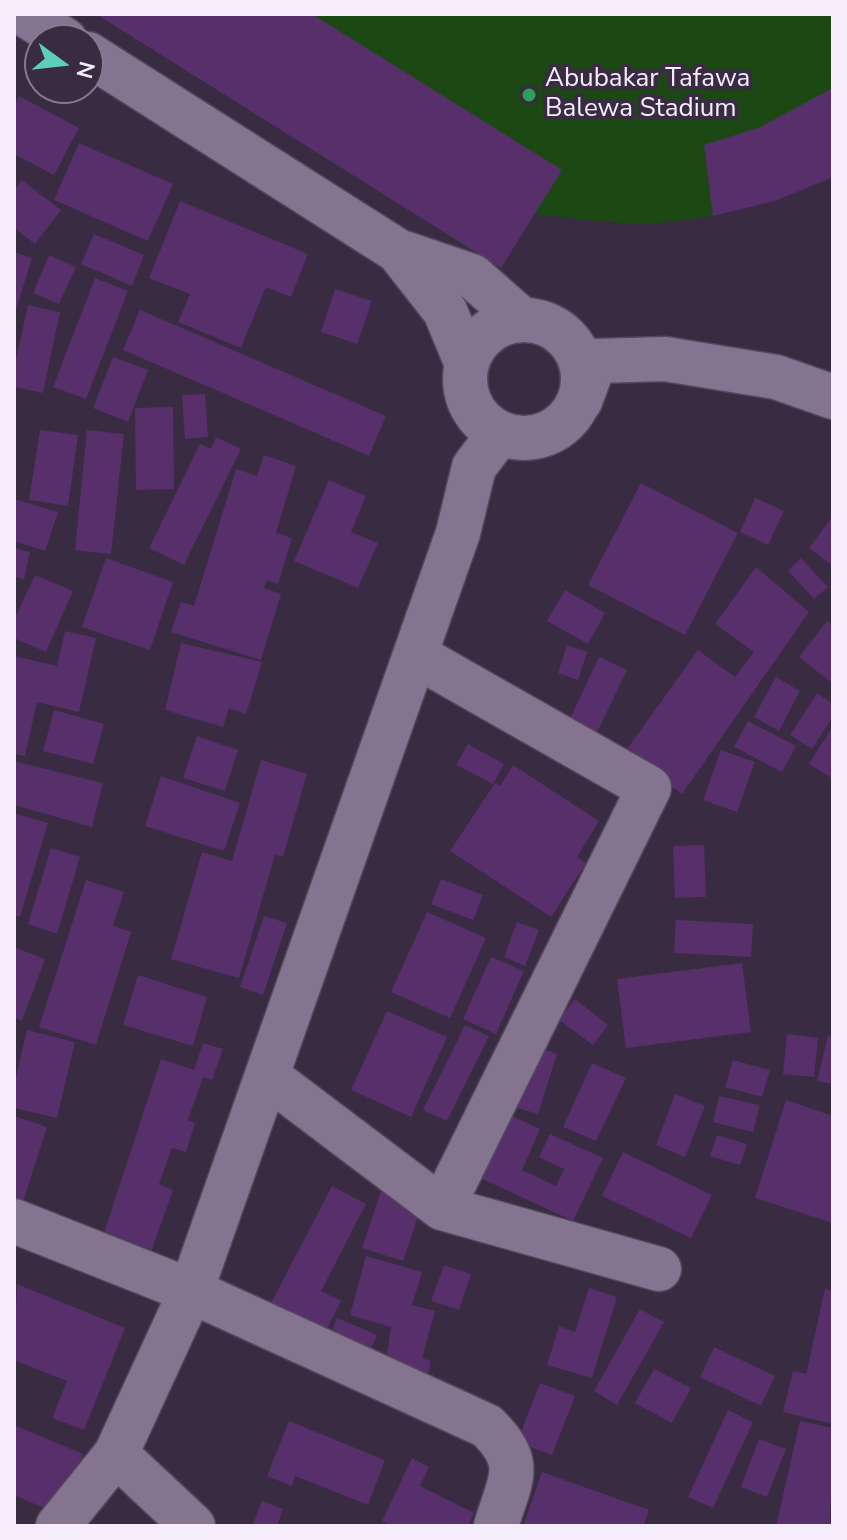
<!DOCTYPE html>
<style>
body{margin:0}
#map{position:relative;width:847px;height:1540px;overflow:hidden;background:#392b42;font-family:"Nunito Sans",sans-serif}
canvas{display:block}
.frame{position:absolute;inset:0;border:16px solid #f6edfc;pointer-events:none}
.north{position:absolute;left:24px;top:24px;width:80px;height:80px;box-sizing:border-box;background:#392b42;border:2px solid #85798c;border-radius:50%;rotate:105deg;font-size:22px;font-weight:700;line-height:32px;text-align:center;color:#f6edfc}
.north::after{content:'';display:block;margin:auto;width:28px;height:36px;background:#5dceb8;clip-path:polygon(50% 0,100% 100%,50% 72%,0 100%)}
</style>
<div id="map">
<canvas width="847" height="1540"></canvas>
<div class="frame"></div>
<div class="north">N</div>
</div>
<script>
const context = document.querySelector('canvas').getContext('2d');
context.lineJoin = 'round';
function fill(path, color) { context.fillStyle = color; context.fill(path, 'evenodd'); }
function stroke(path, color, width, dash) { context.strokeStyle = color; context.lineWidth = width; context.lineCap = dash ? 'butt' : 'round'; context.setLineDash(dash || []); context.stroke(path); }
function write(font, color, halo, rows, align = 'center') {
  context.font = font + ' "Nunito Sans",sans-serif'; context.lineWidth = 8; context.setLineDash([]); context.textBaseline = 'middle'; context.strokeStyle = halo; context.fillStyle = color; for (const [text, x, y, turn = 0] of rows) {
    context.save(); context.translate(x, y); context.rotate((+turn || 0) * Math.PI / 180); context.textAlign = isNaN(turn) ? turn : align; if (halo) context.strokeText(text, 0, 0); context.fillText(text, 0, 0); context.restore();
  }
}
fill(new Path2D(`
 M96,14H833V177C766,204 695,227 622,223C593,221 564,217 535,214L501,268Z`), '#1c4814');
fill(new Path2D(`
 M96,14H312L562,170L501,268Z
 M833,88V177L775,201L713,216L704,145L760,127Z
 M19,96L79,128L54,175L14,154V105Z
 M79,143L173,184L148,241L54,200Z
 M22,180L61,210L35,244L14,228V190Z
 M180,201L308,254L291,297L266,287L241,348L178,322L190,294L149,278Z
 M94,234L144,255L132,286L81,264Z
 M14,252L32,258L15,313L14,312Z
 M49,255L76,267L59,304L33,293Z
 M95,278L128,291L86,399L53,387Z
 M335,289L372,301L357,344L321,332Z
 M28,305L60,312L43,393L14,387V369Z
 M140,310L386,416L369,456L123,350Z
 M113,357L148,370L128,422L93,408Z
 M205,394L208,437L185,439L182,395Z
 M173,407L174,489L136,490L135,408Z
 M40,430L78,435L68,506L29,500Z
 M87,430L124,434L111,554L75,550Z
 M216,437L241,449L184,565L149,548L200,444L211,449Z
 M264,455L296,466L276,533L292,538L278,584L267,580L264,588L281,594L261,660L171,632L181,602L194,606L236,469L257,476Z
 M329,480L366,496L351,532L378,543L358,588L294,561Z
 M641,483L738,533L685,635L588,585Z
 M755,498L784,511L768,545L740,532Z
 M14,499L58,512L45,551L14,541Z
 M833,516V566L809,548Z
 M14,548L30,552L24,579L14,577Z
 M106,558L173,582L150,650L82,627Z
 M801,558L828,587L814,599L788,571Z
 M756,567L809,612L682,794L625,752L698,650L735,677L754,652L715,624Z
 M35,575L73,591L46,652L14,638V613L17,614Z
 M565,590L605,613L588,644L547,621Z
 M827,621L833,625V684L799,657Z
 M65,631L96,638L79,712L37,702L25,756L14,754V656L57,666Z
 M181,643L262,662L246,714L229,708L223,727L165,710Z
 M567,645L587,652L578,680L558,673Z
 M599,657L627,670L592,743L565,729Z
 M776,677L800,691L779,731L754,717Z
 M817,693L833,704V716L812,749L790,735Z
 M54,710L104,724L93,764L43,751Z
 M748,721L796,746L782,772L734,747Z
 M833,726V779L809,764Z
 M197,736L238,750L225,791L183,778Z
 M468,744L504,764L493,784L456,765Z
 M721,750L755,762L737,812L703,800Z
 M261,760L307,774L283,857L275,855L239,978L171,959L202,852L232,861Z
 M14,761L103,783L92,827L14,805Z
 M513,765L599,821L577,857L586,863L551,917L450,851L495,783L500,786Z
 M161,776L240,803L224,851L145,826Z
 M14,813L48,823L20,917L14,915Z
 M704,845L706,897L675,898L673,846Z
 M51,848L80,857L57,934L28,924Z
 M441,879L483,895L473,920L431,904Z
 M86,880L124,892L113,926L131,932L96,1045L39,1027Z
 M427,912L486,938L450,1018L391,992Z
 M264,916L287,923L263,995L240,987Z
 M676,920L753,924L751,957L674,953Z
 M517,922L539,930L525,966L504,957Z
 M14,947L45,959L22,1021L14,1018Z
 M491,957L524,971L496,1034L463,1019Z
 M742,963L751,1032L626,1048L617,979Z
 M138,975L207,997L193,1046L123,1025Z
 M575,999L608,1025L593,1045L559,1020Z
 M387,1011L447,1037L411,1117L351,1090Z
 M465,1025L489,1036L447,1121L423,1110Z
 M27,1030L75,1042L57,1118L14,1108V1085Z
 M787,1034L818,1038L814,1077L783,1074Z
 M828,1036L833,1037V1084L817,1081Z
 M203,1043L223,1049L212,1080L203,1077L188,1120L195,1123L186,1152L172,1148L159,1184L173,1190L150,1255L102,1239L161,1059L194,1070Z
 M530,1044L557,1054L538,1114L504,1104Z
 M733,1060L770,1070L762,1097L725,1087Z
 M592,1063L626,1078L596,1141L563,1127Z
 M675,1094L705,1106L685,1157L656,1145Z
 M719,1096L760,1105L753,1132L713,1122Z
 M786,1100L833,1116V1223L755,1198Z
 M492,1107L540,1129L522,1170L556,1186L564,1169L539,1157L550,1134L603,1158L573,1221L463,1170Z
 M14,1116L47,1127L21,1208L14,1206Z
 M717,1135L747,1144L740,1165L710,1156Z
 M623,1152L712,1195L691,1238L602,1196Z
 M332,1186L366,1204L321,1291L341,1301L324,1335L269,1307Z
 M381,1191L422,1205L403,1261L362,1248Z
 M366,1256L422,1272L412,1305L435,1311L422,1358L431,1361L424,1388L385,1367L391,1327L350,1315Z
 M444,1265L471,1274L459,1310L431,1301Z
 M17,1284L125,1328L84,1430L52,1418L67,1381L14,1360Z
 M589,1288L617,1297L592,1378L547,1365L559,1326L575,1332Z
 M825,1289L833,1291V1424L783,1412L793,1371L806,1374Z
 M640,1309L664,1322L617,1405L594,1391Z
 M337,1318L377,1335L366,1360L327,1343Z
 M714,1347L775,1376L761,1406L700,1377Z
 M654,1369L691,1388L672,1423L635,1403Z
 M540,1383L575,1396L552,1455L517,1442Z
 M728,1410L753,1422L713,1508L688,1497Z
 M289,1421L385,1460L368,1505L295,1476L292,1486L267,1476Z
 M800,1421L833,1428L830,1526H776Z
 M14,1425L83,1454L58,1514L14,1495Z
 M759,1439L786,1449L767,1497L741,1487Z
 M412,1458L429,1467L420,1486L474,1513L468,1526H392L382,1521Z
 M542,1472L649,1510L643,1526H523Z
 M262,1501L283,1509L277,1526H252Z`), '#562f6b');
const street = new Path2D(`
 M24,14L65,40
 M88,54L398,251L472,276L522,320
 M398,251L445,311L467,364
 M465 379a59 59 0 1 1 118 0a59 59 0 1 1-118 0Z
 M580,401L595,361L665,359L776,377L833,397
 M415,655L649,788L442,1208
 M267,1076L442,1208L659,1269
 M14,1221L191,1291L487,1426C526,1464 510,1479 496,1526
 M116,1454L193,1526
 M58,1526L116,1454L191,1291L458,533L474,467L499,434`);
stroke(street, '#53475b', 47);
stroke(street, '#85748f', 44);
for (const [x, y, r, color] of [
 [529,95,8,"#2e9e5b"]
]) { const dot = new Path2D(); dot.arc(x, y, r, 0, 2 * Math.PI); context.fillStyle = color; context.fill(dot); stroke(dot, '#392b42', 3); }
write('26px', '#f6edfc', '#392b42', [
 ["Abubakar Tafawa",545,80],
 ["Balewa Stadium",545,110]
], 'left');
</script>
